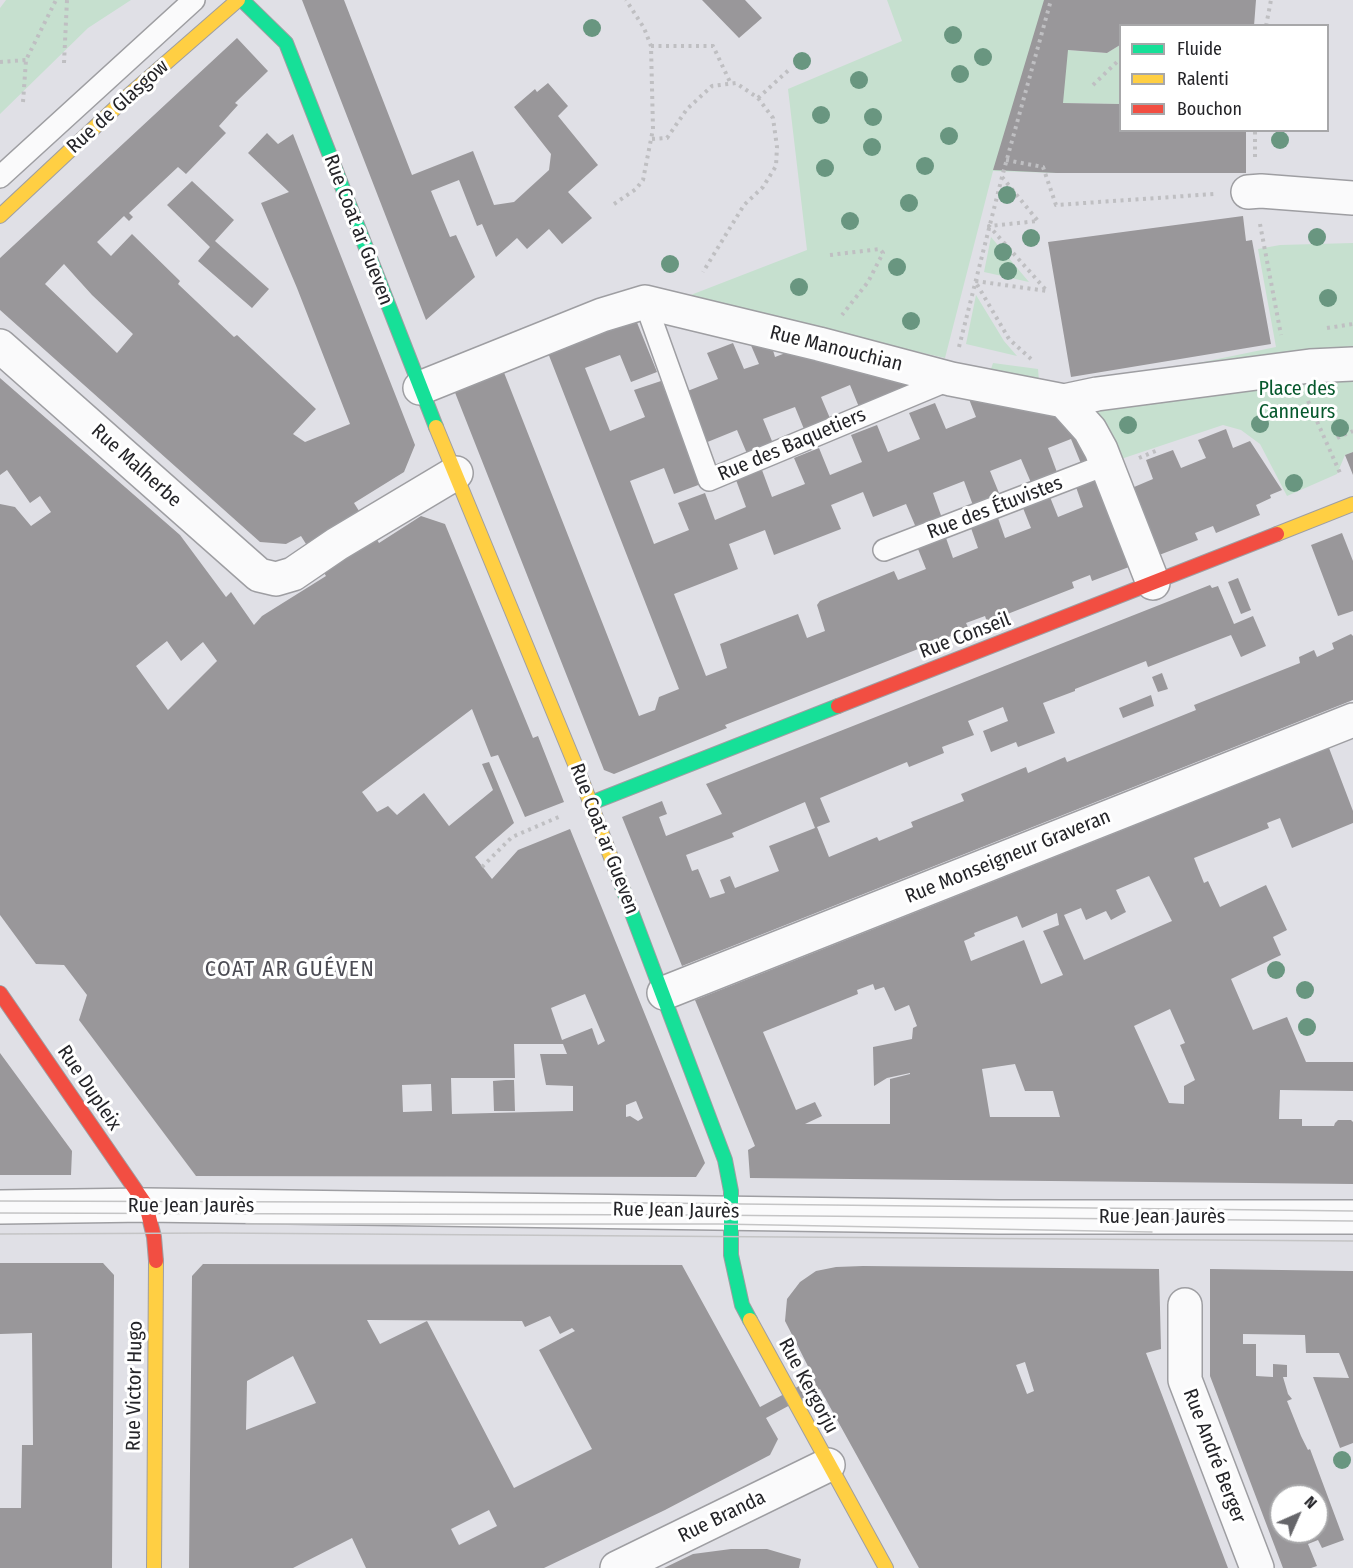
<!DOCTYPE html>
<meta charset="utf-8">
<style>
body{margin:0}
#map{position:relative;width:1353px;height:1568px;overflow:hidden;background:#e0e0e6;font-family:"Fira Sans Condensed",sans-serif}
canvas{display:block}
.legend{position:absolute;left:1119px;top:24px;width:210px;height:108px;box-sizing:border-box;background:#fff;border:2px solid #a7a7a9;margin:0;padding:8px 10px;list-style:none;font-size:18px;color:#242428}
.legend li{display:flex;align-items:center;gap:12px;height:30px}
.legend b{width:30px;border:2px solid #a7a7a9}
.north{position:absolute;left:1269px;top:1484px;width:60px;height:60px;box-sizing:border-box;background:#fff;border:2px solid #a7a7a9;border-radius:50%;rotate:45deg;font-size:16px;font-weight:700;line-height:24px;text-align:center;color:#242428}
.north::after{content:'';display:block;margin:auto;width:21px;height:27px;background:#66666a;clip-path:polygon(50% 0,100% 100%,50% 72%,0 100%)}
</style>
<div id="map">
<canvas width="1353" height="1568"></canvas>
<ul class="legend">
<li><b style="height:8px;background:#16e098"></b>Fluide</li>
<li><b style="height:8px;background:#ffcf43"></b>Ralenti</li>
<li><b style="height:8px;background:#f24e42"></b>Bouchon</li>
</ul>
<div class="north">N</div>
</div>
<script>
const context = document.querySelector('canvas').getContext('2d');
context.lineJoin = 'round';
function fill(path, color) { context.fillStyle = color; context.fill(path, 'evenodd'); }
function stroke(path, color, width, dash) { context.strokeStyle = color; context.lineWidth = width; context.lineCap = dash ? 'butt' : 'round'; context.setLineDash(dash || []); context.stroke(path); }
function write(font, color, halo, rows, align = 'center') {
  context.font = font + ' "Fira Sans Condensed",sans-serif'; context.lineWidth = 6; context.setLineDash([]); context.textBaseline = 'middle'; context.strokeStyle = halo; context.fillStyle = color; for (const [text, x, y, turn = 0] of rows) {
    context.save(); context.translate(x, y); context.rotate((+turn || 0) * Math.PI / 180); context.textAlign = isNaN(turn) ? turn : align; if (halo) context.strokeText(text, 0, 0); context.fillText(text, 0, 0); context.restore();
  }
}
fill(new Path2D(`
 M6,0H131L88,28L0,114V8Z
 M887,0H1072L1068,50L1107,53L1120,45V104L1063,103L1057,173L993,171L945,358L683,298L807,250L788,89L902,41Z
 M991,237L1029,282L984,272Z
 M1353,243V452L1345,455L1337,474L1287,496L1260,444L1241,430L1223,425L1118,460L1082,387L1276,347L1258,249L1280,245Z
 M976,295L1004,341L1017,356L966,344Z
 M993,363L1038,369L1039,381L991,369Z`), '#c6e0cf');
fill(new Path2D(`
 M302,0H344L412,175L473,151L494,205L514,202L549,170L551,154L514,107L535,89L537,92L548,83L568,106L558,116L598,165L568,192L592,218L562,244L549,229L527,249L517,238L496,257L482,224L477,226L459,180L431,191L450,237L456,235L475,277L426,320Z
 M702,0H745L762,18L739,38Z
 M1044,0H1256L1254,26H1120V45L1107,53L1068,50L1063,103L1120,104V130H1246V173H1057L993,170Z
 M237,38L268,71L235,103L238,105L219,126L226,133L186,174L178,167L129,213L133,217L129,221L124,216L97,242L111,256L132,234L180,281L178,284L234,337L237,335L316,409L293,434L305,442L350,424L297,288L261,203L289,192L248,153L267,133L278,144L293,134L415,445L404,472L354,503L379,543L421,516L445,524L533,738L538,736L564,802L525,817L498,755L491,757L472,709L362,792L377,812L388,806L397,815L424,793L449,826L493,790L482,764L489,762L514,823L475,857L492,879L518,850L570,829L705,1163L696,1177L196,1176L79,1020L87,995L64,965L36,964L0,915V504L15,507L31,526L51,512L40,496L30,503L7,470L0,475V378L180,535L226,597L231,592L254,625L262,616L326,576L301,536L286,544L260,542L0,310V258ZM64,264L92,295L133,334L117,353L45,284ZM167,641L181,661L203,642L217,661L168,710L136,666ZM585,994L605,1041L598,1045L592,1028L562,1040L551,1008ZM514,1044H563L567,1054H540L546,1085L573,1086V1111L452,1114L451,1078H515ZM431,1084L432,1111L403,1112L402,1085ZM636,1101L643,1118L638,1121L630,1116L626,1117V1105Z
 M192,181L234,220L215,241L269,289L252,308L198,261L210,247L167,205Z
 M1243,216L1246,241L1252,240L1271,344L1071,377L1048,242Z
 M636,320L657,372L631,382L620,355L585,368L610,431L645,417L634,390L661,381L701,484L674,494L664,468L630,481L654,544L689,530L678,503L705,493L715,520L746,507L736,480L762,470L772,497L805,484L794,458L819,448L830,475L862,462L851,435L877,425L888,452L920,439L909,413L935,403L946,429L976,417L967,394L1047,412L1060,418L1096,460L1082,466L1071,439L1048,448L1058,475L1032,485L1021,459L990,471L1001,498L974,508L964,481L933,493L943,521L917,530L906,504L873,517L863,492L831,505L841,529L774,555L765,530L729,544L738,569L674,594L706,676L727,668L720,644L798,614L807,638L825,631L817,605L820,601L894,571L898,580L926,569L918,549L946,538L953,558L978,548L971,528L998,518L1005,538L1031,528L1023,508L1050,497L1058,517L1083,507L1076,487L1103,477L1137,564L1092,581L1090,575L1072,582L1074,588L987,622L985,616L966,623L969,629L725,725L727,728L614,774L604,770L454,390L503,370L639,716L655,710L659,697L679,689L548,353Z
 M733,343L744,369L759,364L750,343L772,347L775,357L788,352L913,384L861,412L850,385L821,397L832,423L806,434L795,407L763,419L774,446L748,456L737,430L705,443L685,392L718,379L707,353Z
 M1226,429L1233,448L1250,441L1282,490L1270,495L1271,498L1256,505L1260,515L1216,533L1213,526L1195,533L1198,540L1154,557L1127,490L1153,479L1146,460L1173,450L1181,468L1206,458L1198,440Z
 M1353,452V475L1345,455Z
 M1342,533L1353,561V611L1338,616L1311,545Z
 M1238,578L1251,610L1241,614L1228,582Z
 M1210,585L1212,588L1218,586L1234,624L1253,616L1266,646L1241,657L1231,635L1148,667L1146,661L1075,689V691L1043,703L1055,733L1018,747L1016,742L991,752L983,731L1008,721L1003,707L968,721L974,735L942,747L944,753L909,767L907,762L820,798L830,822L817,827L829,857L877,837L879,841L913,827L911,822L964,801L961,794L1026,767L1028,773L1065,757L1067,762L1196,710L1194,705L1300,663L1299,657L1314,650L1317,657L1334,649L1332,643L1351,634L1353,636V700L682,966L622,817L662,801L667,814L659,817L666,836L722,814L706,784ZM805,802L815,828L769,846L779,871L735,888L730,876L720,880L725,893L710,898L698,869L692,871L686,855L734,837L732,833Z
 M1162,673L1168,689L1158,692L1152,677Z
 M1151,695L1154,706L1123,718L1119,708Z
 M1329,748L1353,811V823L1292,848L1280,818L1267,823L1269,828L1194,858L1204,883L1208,881L1220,907L1266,885L1287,930L1273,937L1281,955L1231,979L1253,1030L1287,1017L1306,1062H1353V1091L1280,1090L1279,1119H1302V1126H1334L1335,1123L1338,1120H1351L1353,1122V1184L750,1178L748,1150L755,1146L695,1000ZM1149,876L1172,921L1084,960L1064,915L1081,908L1086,920L1106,911L1111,920L1126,912L1116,890ZM1057,913L1059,925L1043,931L1063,975L1041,984L1024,940L971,961L964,941L975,936L974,933L1017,916L1022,928ZM873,984L875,990L884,987L895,1011L909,1005L917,1026L913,1028L912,1039L873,1047L874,1086L887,1078L910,1073V1074L890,1079V1124H805L822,1116L815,1102L796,1110L763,1032L858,994L857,990ZM1170,1009L1185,1043L1180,1045L1195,1080L1184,1086V1104L1169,1103L1134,1026ZM1015,1064L1025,1091H1053L1060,1117H990L982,1069Z
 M0,1053L72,1151L71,1175H0Z
 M506,1080H514L515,1111H494L493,1081Z
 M0,1263H103L114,1275L112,1568H0V1508H21L22,1445H33L32,1333L0,1334Z
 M203,1264L682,1265L760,1407L814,1378L785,1321L787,1299L800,1282L816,1271L836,1267L863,1266L1159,1269L1161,1349L1146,1353L1228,1568H919L820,1389L766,1418L778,1439L770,1455L665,1510L544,1568H366L352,1538L293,1568H189L192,1276ZM550,1316L560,1334L572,1328L575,1331L539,1350L592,1449L514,1488L427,1321L380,1344L367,1320L522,1321L525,1327ZM293,1356L316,1403L246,1430L247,1381ZM1025,1362L1034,1391L1027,1394L1016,1365ZM489,1510L497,1526L459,1545L451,1529Z
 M1210,1269L1353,1271V1443L1340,1448L1313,1377L1349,1378L1339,1353H1306L1305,1335L1243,1334V1344H1256V1376L1273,1377V1364L1287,1365V1377H1283L1288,1394L1292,1399L1287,1401L1301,1436L1308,1450L1310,1449L1344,1540L1322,1548L1318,1540L1308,1544L1317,1566L1311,1568H1283L1210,1376ZM1281,1496H1317V1532H1281Z
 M731,1549H767L801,1559L799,1568H664L693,1554Z`), '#99979a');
const lane = new Path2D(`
 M0,177L194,0
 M645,302L709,480L951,379
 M884,550L1105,465`);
const street = new Path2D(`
 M1248,192L1261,191L1353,198
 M0,346L259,575L276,579L293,574L337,544L456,473
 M420,388L602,315L645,302L819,344L951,379L1064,401L1090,430L1101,450L1153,583
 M1064,401L1097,394L1310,366L1353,364
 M664,993L1353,720
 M0,1207L146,1205L999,1217H1353
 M1185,1305V1380L1257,1568
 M617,1568L828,1465`);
const fast = new Path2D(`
 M242,0L286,43L436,427
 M591,803L838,706
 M618,876L725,1160L731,1191V1255L742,1305L750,1320`);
const slow = new Path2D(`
 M0,216L128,96L238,0
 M436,427L584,786L618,876
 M1277,534L1353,504
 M750,1320L886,1568
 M154,1568L156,1261`);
const jam = new Path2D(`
 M838,706L1277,534
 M0,993L146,1205L154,1237L156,1261`);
stroke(lane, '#9e9ea2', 24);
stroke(street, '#9e9ea2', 36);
stroke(fast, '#9e9ea2', 16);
stroke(slow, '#9e9ea2', 16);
stroke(jam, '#9e9ea2', 16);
stroke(new Path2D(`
 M1266,26L1271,0
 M651,46H713L731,84
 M0,62L26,60
 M64,63L67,0
 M1093,85L1120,59
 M758,98L791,68
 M23,102L26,60L56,0
 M652,139L667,138L687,109L712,86L736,83L758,98L773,118L777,147L776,166L763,187L744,205L703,272
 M1255,157V130
 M1006,160L1043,167L1056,205L1214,194
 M1002,177L1038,221L989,226L1047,291L975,281L1009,339L1031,359
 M614,204L636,189L643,180L653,129L651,46L644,28L626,0
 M1260,224L1281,335
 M830,255L880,249L883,253L868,282L842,315
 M1327,328L1353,324
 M959,347L1002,177L1051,0
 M1308,401L1340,473
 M1337,438L1353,431
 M1139,458L1158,450
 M482,867L512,837L561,816`), '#bfbfc2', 4, [3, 4.5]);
stroke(lane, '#fafafb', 21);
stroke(street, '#fafafb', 33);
stroke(fast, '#16e098', 14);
stroke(slow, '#ffcf43', 14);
stroke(jam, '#f24e42', 14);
stroke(new Path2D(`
 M0,1201L656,1203L1353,1211
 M0,1213L700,1215L1353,1221
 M246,1224H719L1152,1232
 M0,1234L216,1233L1353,1241`), '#c4c4c5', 1.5);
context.fillStyle = '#699680';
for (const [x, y] of [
 [592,28],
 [953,35],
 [983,57],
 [802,61],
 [960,74],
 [859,80],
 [821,115],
 [873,117],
 [949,136],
 [1280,140],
 [872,147],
 [925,166],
 [825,168],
 [1007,195],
 [909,203],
 [850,221],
 [1317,237],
 [1031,238],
 [1003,252],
 [670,264],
 [897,267],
 [1008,271],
 [799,287],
 [1328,298],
 [911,321],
 [1260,424],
 [1128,425],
 [1340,428],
 [1294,483],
 [1276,970],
 [1305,990],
 [1307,1027],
 [1342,1460]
]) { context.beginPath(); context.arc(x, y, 9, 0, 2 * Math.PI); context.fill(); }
write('20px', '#242428', '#fff', [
 ["Rue de Glasgow",118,107,-42],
 ["Rue Coat ar Gueven",358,230,69],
 ["Rue Manouchian",836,349,14],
 ["Rue des Baquetiers",792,445,-23],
 ["Rue Malherbe",136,466,42],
 ["Rue des Étuvistes",995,508,-21],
 ["Rue Conseil",965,636,-21],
 ["Rue Coat ar Gueven",604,839,69],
 ["Rue Monseigneur Graveran",1008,857,-22],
 ["Rue Dupleix",89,1088,56],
 ["Rue Jean Jaurès",191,1206],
 ["Rue Jean Jaurès",676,1211,1],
 ["Rue Jean Jaurès",1162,1217],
 ["Rue Victor Hugo",135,1386,-89],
 ["Rue Kergorju",808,1386,62],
 ["Rue André Berger",1214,1456,69],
 ["Rue Branda",722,1517,-26]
]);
write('20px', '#07592d', '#fff', [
 ["Place des",1297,389],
 ["Canneurs",1297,412]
]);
context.letterSpacing = '1.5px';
write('22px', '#4c4c54', '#fff', [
 ["COAT AR GUÉVEN",290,970]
]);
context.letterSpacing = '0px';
</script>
